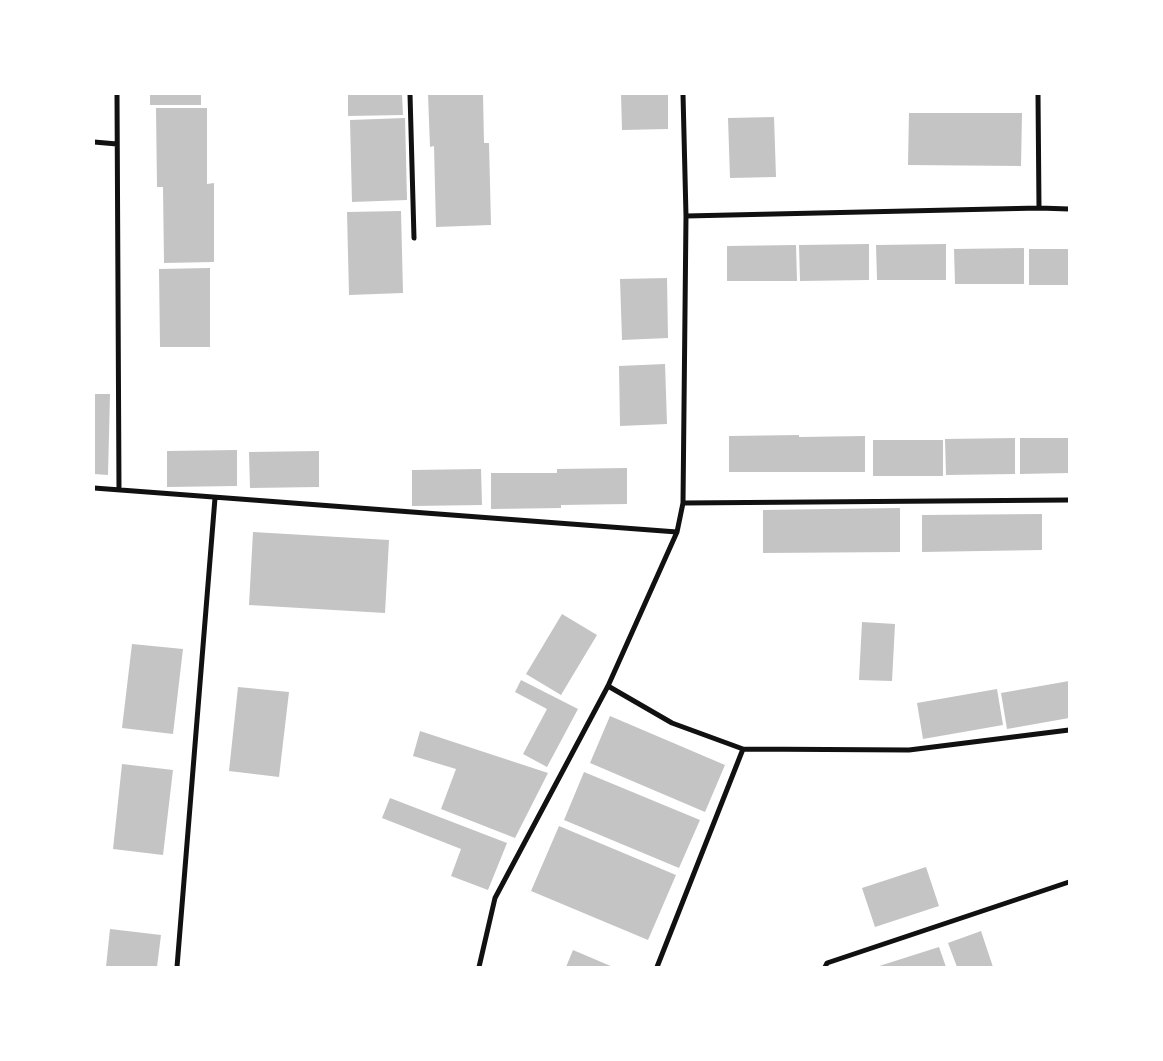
<!DOCTYPE html>
<style>
body{margin:0}
#map{position:relative;width:1163px;height:1061px;overflow:hidden;background:#fff;font-family:Rubik,sans-serif}
canvas{display:block}
.frame{position:absolute;inset:0;border:95px solid #fff;pointer-events:none}
</style>
<div id="map">
<canvas width="1163" height="1061"></canvas>
<div class="frame"></div>
</div>
<script>
const context = document.querySelector('canvas').getContext('2d');
context.lineJoin = 'round';
function fill(path, color) { context.fillStyle = color; context.fill(path, 'evenodd'); }
function stroke(path, color, width, dash) { context.strokeStyle = color; context.lineWidth = width; context.lineCap = dash ? 'butt' : 'round'; context.setLineDash(dash || []); context.stroke(path); }
fill(new Path2D(`
 M150,94H201V105H150Z
 M348,94H402L403,115L348,116Z
 M428,94H483L484,143H489L491,225L436,227L434,146L430,147Z
 M621,94H668V129L622,130Z
 M156,108H207V184L214,183V262L164,263L163,187H157Z
 M909,113H1022L1021,166L908,165Z
 M774,117L776,177L730,178L728,118Z
 M405,118L407,200L352,202L350,120Z
 M401,211L403,293L349,295L347,212Z
 M869,244V280L800,281L799,245Z
 M946,244V280H877L876,245Z
 M796,245L797,281H727V246Z
 M1024,248V284H955L954,249Z
 M1029,249H1069V285H1029Z
 M210,268V347H160L159,269Z
 M667,278L668,338L622,340L620,279Z
 M665,364L667,424L620,426L619,366Z
 M94,394H110L108,475L94,474Z
 M799,435V437L865,436V472H729V436Z
 M1015,438V474L946,475L945,439Z
 M1020,438H1069V473L1020,474Z
 M873,440H943V476H873Z
 M237,450V486L167,487V451Z
 M319,451V487L250,488L249,452Z
 M627,468V504L561,505V508L491,509V473H557V469Z
 M481,469L482,505L412,506V470Z
 M900,508V552L763,553V510Z
 M1042,514V550L922,552V515Z
 M253,532L389,540L385,613L249,605Z
 M562,614L597,635L561,695L526,674Z
 M862,622L895,624L892,681L859,680Z
 M132,644L183,649L173,734L122,728Z
 M521,680L578,709L547,767L523,754L547,709L515,692Z
 M1069,681V718L1007,729L1001,693Z
 M238,687L289,692L279,777L229,771Z
 M997,689L1003,725L923,739L917,703Z
 M610,716L725,765L705,812L590,763Z
 M420,731L548,773L515,838L441,809L456,769L413,756Z
 M122,764L173,770L163,855L113,849Z
 M584,772L700,820L679,868L564,820Z
 M390,798L507,843L488,890L451,876L461,849L382,818Z
 M559,826L676,875L648,940L531,891Z
 M926,867L939,906L875,927L862,888Z
 M110,929L161,935L157,967H106Z
 M981,931L993,967H957L948,943Z
 M939,947L946,967H876Z
 M573,950L613,967H566Z`), '#c4c4c4');
stroke(new Path2D(`
 M117,94L119,490
 M410,94L414,238
 M1038,94L1039,208
 M94,142L117,144
 M686,216L1039,208L1069,209
 M94,488L677,532
 M683,503L1069,500
 M608,686L672,723L743,749L657,967
 M743,749L909,750L1069,730
 M177,967L215,498
 M479,967L495,898L608,686L677,532L683,503L686,216L683,94
 M825,967L827,963L1069,882`), '#111', 5);
</script>
